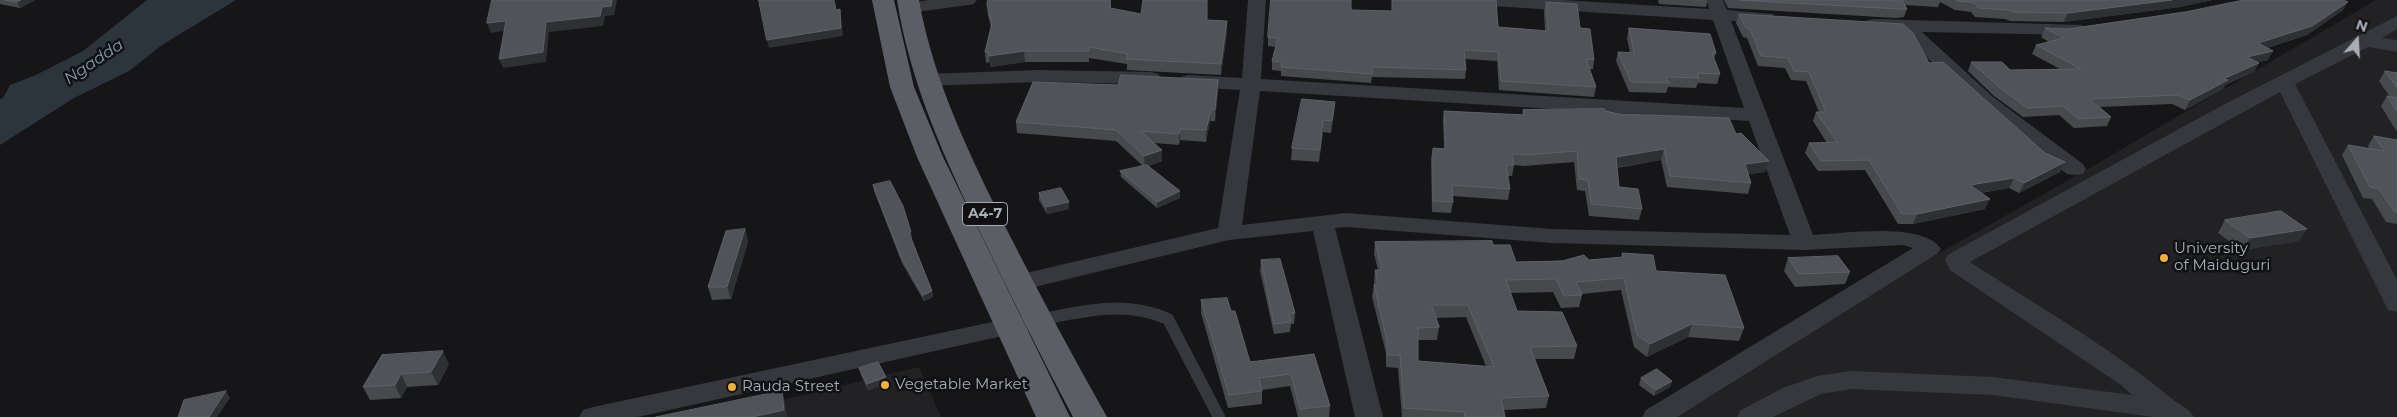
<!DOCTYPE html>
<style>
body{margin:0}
#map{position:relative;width:2397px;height:417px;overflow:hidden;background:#161618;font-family:Montserrat,sans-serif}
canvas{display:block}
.north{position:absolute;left:2332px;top:15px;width:50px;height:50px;-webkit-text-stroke:4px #111113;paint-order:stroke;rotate:19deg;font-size:14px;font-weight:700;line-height:20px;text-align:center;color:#a8adb8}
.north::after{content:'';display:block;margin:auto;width:18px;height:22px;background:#a8adb8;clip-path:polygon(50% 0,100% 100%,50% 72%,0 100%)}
</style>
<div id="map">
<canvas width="2397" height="417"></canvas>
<div class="north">N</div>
</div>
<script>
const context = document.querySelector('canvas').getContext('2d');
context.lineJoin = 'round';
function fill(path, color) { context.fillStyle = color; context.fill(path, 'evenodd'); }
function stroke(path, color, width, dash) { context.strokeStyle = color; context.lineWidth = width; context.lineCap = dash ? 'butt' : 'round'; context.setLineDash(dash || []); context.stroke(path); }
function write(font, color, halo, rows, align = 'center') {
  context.font = font + ' Montserrat,sans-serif'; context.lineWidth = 5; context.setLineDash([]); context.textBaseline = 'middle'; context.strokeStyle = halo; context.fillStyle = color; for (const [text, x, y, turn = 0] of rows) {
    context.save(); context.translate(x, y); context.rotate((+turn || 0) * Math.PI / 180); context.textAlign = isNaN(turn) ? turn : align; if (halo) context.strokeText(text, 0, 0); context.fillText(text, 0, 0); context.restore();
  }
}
fill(new Path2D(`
 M2376,0H2397V417H1674L1775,346L2088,169Z
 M919,367L941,417H712Z`), '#222225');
fill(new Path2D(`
 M147,0H236L162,45L129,71L74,98L0,145V99L3,98L10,85L36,75L83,51Z`), '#2c353c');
stroke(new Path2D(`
 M1038,320C1083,311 1125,300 1168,319L1219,417`), '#37383d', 12);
fill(new Path2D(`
 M928,0H977L974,4L968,5L909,13L903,12L900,8L903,4Z
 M1248,0H1266L1261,79L1744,108L1713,20L1477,5L1471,4L1468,0H1563L1709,9L1707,0H1723L1727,10L1773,14L1776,18L1773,22L1767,23L1731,21L1813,235C1844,234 1922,221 1941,249L1937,254L1677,417H1642L1646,410L1913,248L1903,245L1804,250L1552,243L1346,227L1335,228L1383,417H1355L1313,231L1229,240L1018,291L1009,289L1006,283L1009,277L1218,228L1240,90L1188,87L1181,85L1178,81L1181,77L1188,75L1242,78ZM1260,91L1749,121L1790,235L1552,229L1346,213L1242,225Z
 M2397,16V29L2382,38L2397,40V52L2368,47L2295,84L2397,280V312L2388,310L2385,304L2280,92L1970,262C2037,306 2109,346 2171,398C2179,405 2188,407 2194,417H2153L1993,395L1851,389L1821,394L1773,417H1737L1741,410L1783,388L1817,376L1851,371L1993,377L2132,395L2121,385L1950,270L1945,259L1949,254L2225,104Z
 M1874,19L2082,25L2084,29L2082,33L2075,35L1922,32L1993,97L2083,164L2086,169L2083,174L2075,175L2067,174C2008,130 1951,85 1901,31L1868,28L1865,24L1868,20Z
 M1038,70L1151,72L1158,74L1161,78L1158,82L1151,84L1038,82L927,86L920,84L917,80L920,76L927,74Z
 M1025,315L1034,317L1038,323L1034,329L638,417H579L583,410L593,407Z`), '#37383d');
fill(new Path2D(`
 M872,0H894L914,87L943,157L1070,417H1036L917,157L890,87Z
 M897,0H919C934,84 972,160 1010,236C1041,297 1073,357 1107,417H1073C1041,357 1011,296 981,234C945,159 910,83 897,0Z`), '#5b5e65');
fill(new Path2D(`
 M0,0H35L20,8L0,4Z
 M988,0H1111V8L1141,14L1207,20L1227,21V32L1221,75L1127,70V64L1089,58V62H1025L990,67V62L986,63L985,52L991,27L988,16L987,5Z
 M1392,0H1496L1498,27L1545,31L1544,11L1546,2L1580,28L1594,60L1593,69H1589L1596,87L1594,97L1499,90L1497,61L1465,59L1466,70L1465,79L1372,77L1371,83L1281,76V71L1272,70V61L1276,47L1268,46V37L1392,11Z
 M1658,0H1708L1706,7L1659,4Z
 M1724,0H2212L2180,7L2064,22L2010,21L2005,19L1975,17L1971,12L1955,10L1940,2L1938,7L1905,5L1907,9L1904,17L1896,18L1728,8Z
 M2343,10L2307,35L2267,48L2268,60L2258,62L2254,72L2225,85L2223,89L2185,110L2172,104L2100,107L2111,117L2107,126L2074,128L2059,115L2023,117L1994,96L1968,71L1971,62L2010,70L2060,69L2032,54L2036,45L2049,42L2041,37L2045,28L2068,29L2185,12Z
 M1739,14L1929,63L2045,153L2065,162L2060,172L2019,193L2009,188L1981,193L1985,209L1913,224H1898L1865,170L1818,171L1805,153L1809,143H1827L1813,121L1816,112H1819L1806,81L1791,80L1785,68L1758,66L1747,38L1743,37L1736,23Z
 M1629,28L1716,53L1714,59L1720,74L1717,84L1698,83L1696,88L1668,87L1666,93L1629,92L1616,61L1618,52L1630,53L1627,38Z
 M2385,71L2397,73V132L2381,106L2387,96L2390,97L2379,81Z
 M1218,80V90L1215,121H1210L1206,142L1180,140L1179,145L1154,143L1162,161L1148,166L1180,191V198L1157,208L1121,177L1120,171L1143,166L1116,141L1017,133L1016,122L1118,85Z
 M1335,102L1334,113L1331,133L1323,132L1319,162L1291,160L1292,148Z
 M1523,110L1605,111L1736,134L1769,161L1765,172L1748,174L1751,183L1748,194L1667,187L1661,160L1617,168L1619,187L1642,209L1639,220L1589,216L1585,191L1577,190L1574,162L1524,166L1514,165L1512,176H1508L1510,189L1508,200L1452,196L1453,202L1451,213L1432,212L1431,159L1433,148L1444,149L1443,121L1444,111L1522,115Z
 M2374,136L2397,140V224L2386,222L2372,199L2363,198L2342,155L2348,145L2369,149L2368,146Z
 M873,185L911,232L912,238L911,239L932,291L933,297L924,301L902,263L874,191Z
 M1039,193L1069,202V209L1047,214L1039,200Z
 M2225,220L2299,241L2242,250L2218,233Z
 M745,229L748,242L731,299L712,300L708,287Z
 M1375,242L1493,245L1516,262L1589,260L1621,258L1622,253L1656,271L1744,328L1739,341L1688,337L1647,357L1634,347L1621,290L1582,294V295L1579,307L1561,308L1553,292L1510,293L1517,311L1577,346L1574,359H1534L1549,396L1546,408L1504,410L1505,417H1402L1398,368L1386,367V353L1372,297L1374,285V282L1375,270H1378L1374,254ZM1466,317L1486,366L1418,361V340H1437L1439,327L1436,318Z
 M1788,258L1850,272L1845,284L1795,287L1784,271Z
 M1261,260L1295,313L1294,324H1291L1290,332L1274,334L1260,271Z
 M1201,300L1231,311L1250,362L1314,354L1330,406L1329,417H1298L1290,386L1262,390V404L1228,408L1201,313Z
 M382,355L449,364L438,385L407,387L401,398L370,400L363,387Z
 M859,368L887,384L868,390L861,375Z
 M1641,378L1672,381L1670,387L1654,396L1639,385Z`), '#47494d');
fill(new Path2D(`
 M21,0H35L20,8L17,2Z
 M612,0H617L614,15L605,16L603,26L549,32L546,62L503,68L499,59L546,22Z
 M2172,0H2212L2180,7L2064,22L2068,13Z
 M2348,2L2343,10L2307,35L2253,52L2258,43Z
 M840,9L843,36L769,48L767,40Z
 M506,21L510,30L491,33L487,23Z
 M1227,21V32L1221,75V64Z
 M1024,51L1025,62L990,67L989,56Z
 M2273,51L2268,60L2242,66L2247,57Z
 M2259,63L2254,72L2225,85L2223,89L2185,110L2190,100L2223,79Z
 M1218,80V90L1215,121V110Z
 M1335,102L1334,113L1331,133L1332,121Z
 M1211,110L1210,121L1206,142V130Z
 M1323,120V132L1319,162L1320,150Z
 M1180,129V140L1179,145V134Z
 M1664,149L1661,160L1613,168L1616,157Z
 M1162,150V161L1145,167L1144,156Z
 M1769,161L1765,172L1742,175L1745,164Z
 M2065,162L2060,172L2019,193L2024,183Z
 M2014,178L2009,188L1965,195L1970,185Z
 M1180,191V198L1157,208V202Z
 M1990,199L1985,209L1913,224L1917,214Z
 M1069,202V209L1047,214L1046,207Z
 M745,229L748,242L731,299L727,287Z
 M2307,229L2299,241L2242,250L2250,238Z
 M911,232L912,238L910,239L909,233Z
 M932,291L933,297L924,301L923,295Z
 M1692,324L1688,337L1647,357L1650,344Z
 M443,351L449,364L438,385L431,372Z
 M401,374L407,387L401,398L395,385Z
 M886,377L887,384L868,390L867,384Z
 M1672,381L1670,387L1654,396L1656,390Z
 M226,391L230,398L217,417H209Z
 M782,391L785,403L787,417H752Z`), '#2f3033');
const building = new Path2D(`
 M5,0H21L17,2Z
 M492,0H612L611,6L602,7L600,16L546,22L543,52L499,59L506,21L487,23Z
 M759,0H834L836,10L840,9L841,28L767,40Z
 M988,0H1110V8L1141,14L1143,0H1207V20L1227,21L1221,64L1126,59L1128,54L1089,47V51H1024L989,56V52H985L992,23L987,5Z
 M1271,0H1351V10L1392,11V0H1496L1498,27L1548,31L1546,2L1577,4L1580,28L1590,29L1594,60L1586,59L1596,87L1501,81L1498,52L1464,50L1466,70L1373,67L1372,74L1281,67L1282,62L1272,61L1278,38L1268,37Z
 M1739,0H1902L1907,9H1899Z
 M1956,0H2172L2068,13L2014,12L2009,10L1978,8L1975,3L1958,1Z
 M2244,0H2343L2348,2L2312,26L2258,43L2273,51L2247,57L2259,63L2223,79L2228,80L2190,100L2177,95L2089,99L2111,117L2079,119L2063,106L2027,108L1998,86L1971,62H2002L2010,70L2081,69L2036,45L2064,38L2045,28L2068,29L2185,12Z
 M1739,14L1903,24L1913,33L1929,63L1943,62L2045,153L2065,162L2024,183L2014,178L1970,185L1990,199L1917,214H1902L1869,160L1821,161L1809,143L1837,142L1816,112H1826L1809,72L1794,71L1788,58L1761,56L1750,29L1746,28Z
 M1629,28L1710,34L1716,53H1712L1720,74L1697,73L1699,78L1666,77L1669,83L1631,82L1618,52L1634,53Z
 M2385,71L2397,73V87Z
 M1121,75L1218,80L1215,110H1211L1206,130L1180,129L1179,134L1140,131L1162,150L1144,156L1116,130L1016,122L1033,82L1118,85Z
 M2387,96L2397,98V111Z
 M1302,99L1335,102L1332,121L1323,120L1320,150L1292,148Z
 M1604,109L1605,111L1619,114L1729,118L1736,134L1741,133L1769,161L1745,164L1751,183L1670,176L1664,149L1616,157L1619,187L1638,189L1642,209L1591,204L1588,180L1579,179L1577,151L1526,155L1512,154L1514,165H1506L1510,189L1452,185L1453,202L1433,201V148L1446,149L1444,111L1525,115L1523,110Z
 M2374,136L2397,140V212L2394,211L2379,189L2370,187L2348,145L2384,151Z
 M1147,165L1180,191L1157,202L1120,171Z
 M890,181L903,206L911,232L909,233L932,291L923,295L901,257L873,185Z
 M1061,188L1069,202L1046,207L1039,193Z
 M2281,211L2307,229L2250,238L2225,220Z
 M745,229L727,287H708L726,231Z
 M1492,241L1493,245H1510L1516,262L1562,261L1584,255L1589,260L1623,257L1622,253L1653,255L1656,271L1725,275L1744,328L1692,324L1650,344L1637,335L1624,278L1576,282L1582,295L1564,296L1556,279L1506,280L1517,311L1562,312L1577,346L1530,347L1549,396L1501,398L1505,417H1465L1464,412L1404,408L1400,355H1387V341L1374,285L1378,284L1375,270H1382L1375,242ZM1432,305H1468L1494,367L1418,361V328L1439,327Z
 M1838,256L1850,272L1799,274L1788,258Z
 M1280,259L1295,313L1289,314L1291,322L1274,324L1261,260Z
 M1227,298L1231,311H1235L1250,362L1314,354L1330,406L1300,409L1291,374L1259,378L1262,391L1229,395L1201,300Z
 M443,351L431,372L401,374L395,385L363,387L382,355Z
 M878,362L886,377L867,384L859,368Z
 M1657,369L1672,381L1656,390L1641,378Z
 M226,391L209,417H178L184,400Z
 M782,391L784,410L752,417H656Z`);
fill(building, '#525359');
stroke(building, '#5f6168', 1);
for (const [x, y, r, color] of [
 [2164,258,5,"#f2b134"],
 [885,385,5,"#f2b134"],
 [732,387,5,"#f2b134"]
]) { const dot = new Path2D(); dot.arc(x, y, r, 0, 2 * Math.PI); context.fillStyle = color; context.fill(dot); stroke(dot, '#111113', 2); }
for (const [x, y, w] of [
 [985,214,45]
]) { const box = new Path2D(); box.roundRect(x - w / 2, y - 11.5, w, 23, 4); context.fillStyle = '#111113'; context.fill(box); stroke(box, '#a8adb8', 1); }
write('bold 14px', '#a8adb8', null, [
 ["A4-7",985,214]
]);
write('15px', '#a8adb8', '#111113', [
 ["University",2174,249],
 ["of Maiduguri",2174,266],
 ["Vegetable Market",895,385],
 ["Rauda Street",742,387]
], 'left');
write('italic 16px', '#7f9bb3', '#111113', [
 ["Ngadda",94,62,-34]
]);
</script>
